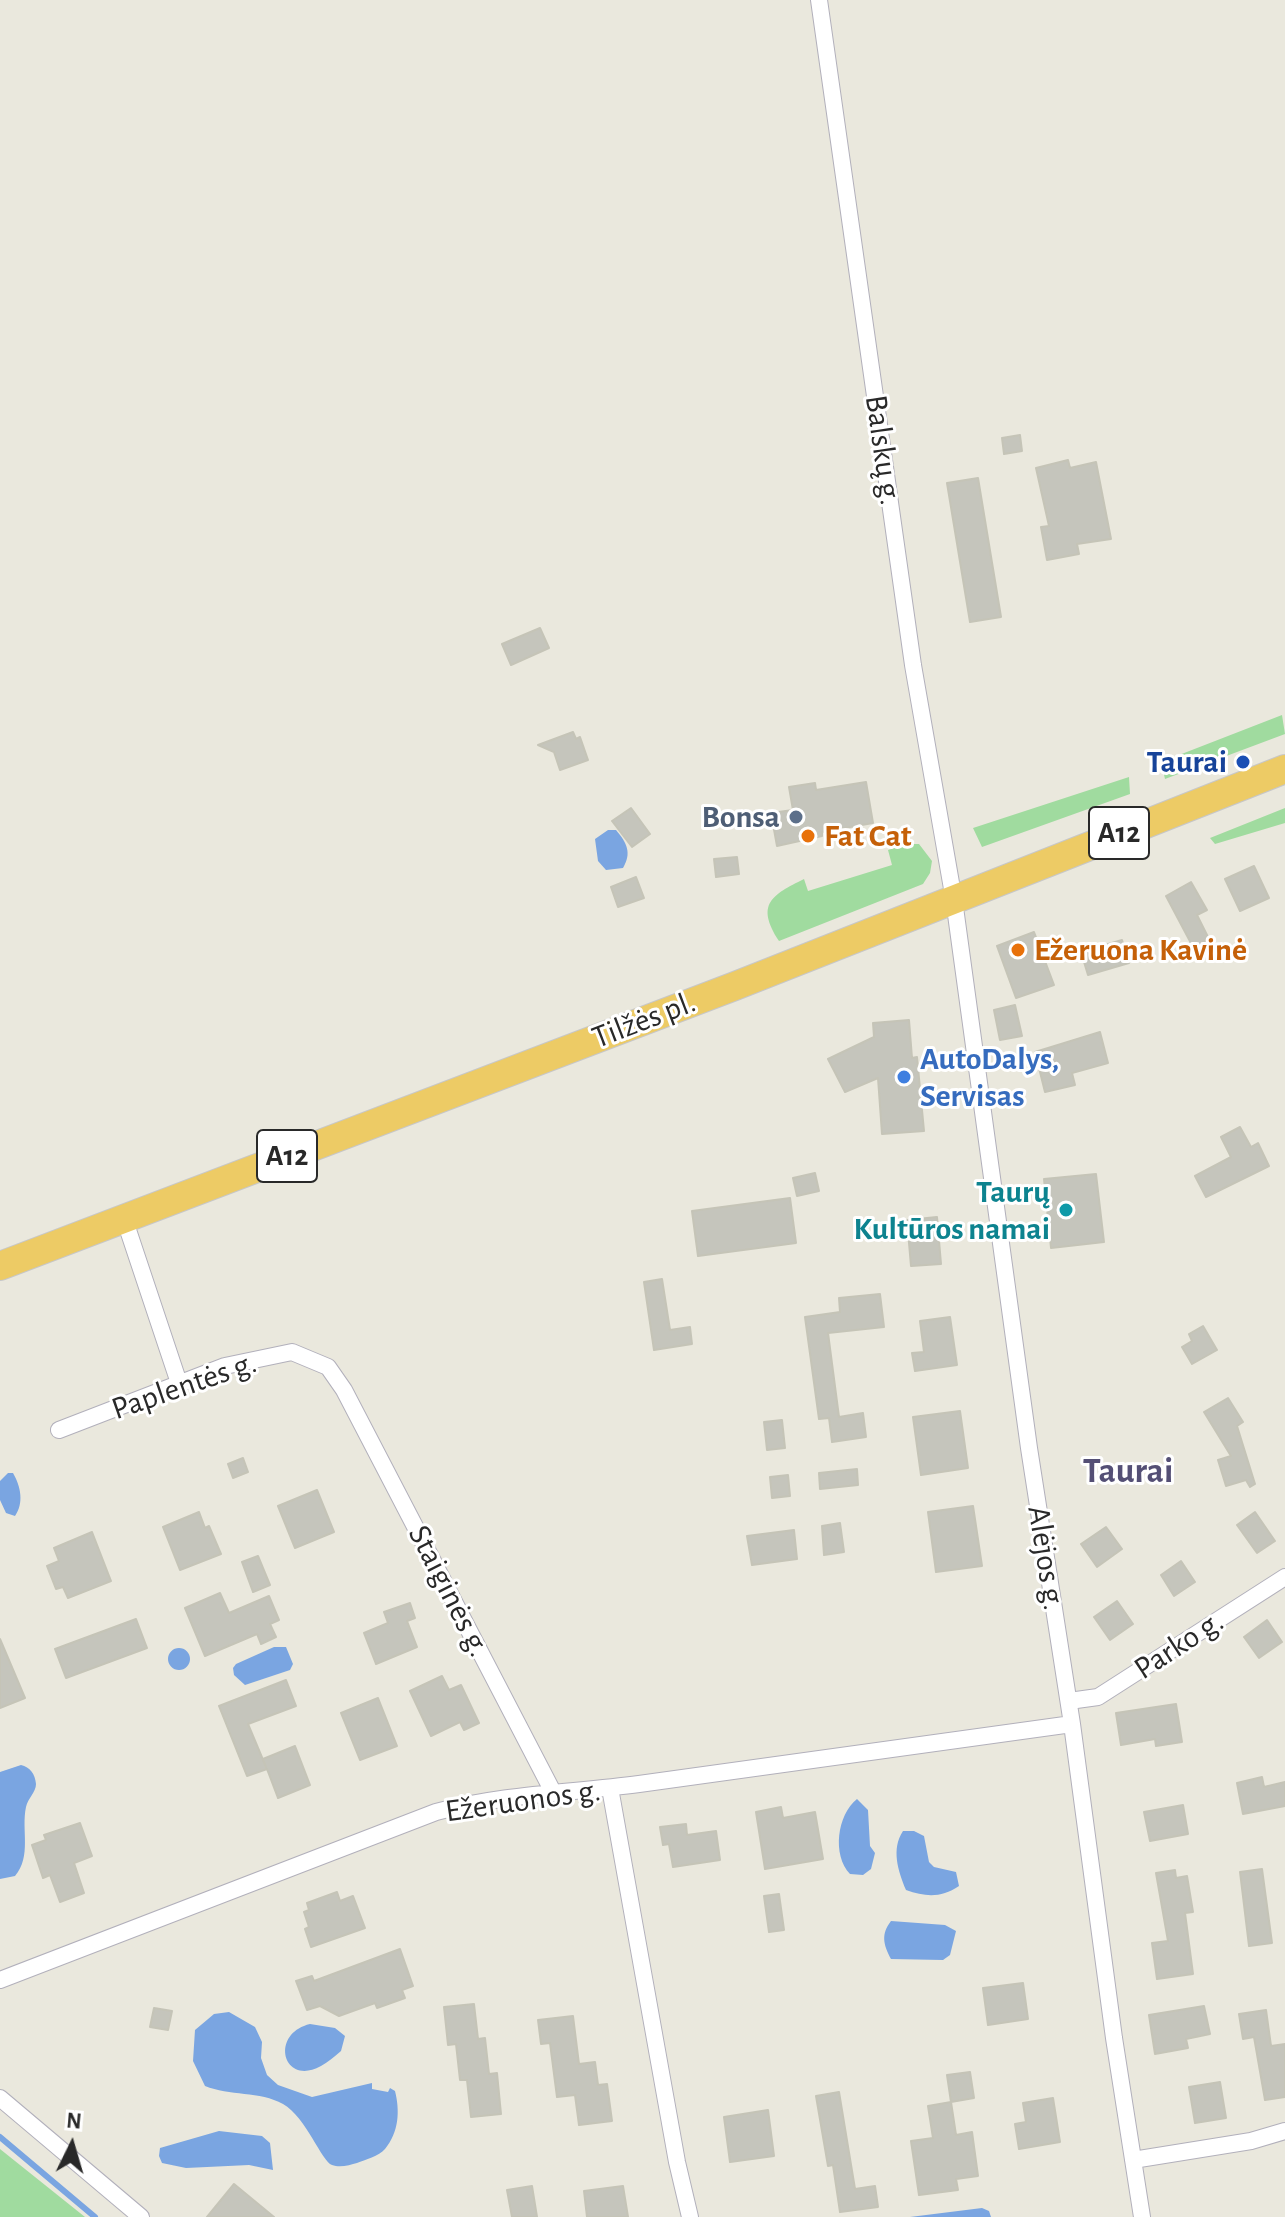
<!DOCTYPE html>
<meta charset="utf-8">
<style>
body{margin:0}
#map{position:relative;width:1285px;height:2217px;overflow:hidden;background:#eae8dd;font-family:"Alegreya Sans",sans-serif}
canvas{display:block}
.north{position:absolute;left:32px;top:2105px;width:80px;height:80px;-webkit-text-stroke:6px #fff;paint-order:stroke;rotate:5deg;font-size:22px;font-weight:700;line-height:32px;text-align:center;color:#292929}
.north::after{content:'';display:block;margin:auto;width:28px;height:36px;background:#292929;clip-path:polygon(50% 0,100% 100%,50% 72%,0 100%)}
</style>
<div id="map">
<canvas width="1285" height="2217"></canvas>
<div class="north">N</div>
</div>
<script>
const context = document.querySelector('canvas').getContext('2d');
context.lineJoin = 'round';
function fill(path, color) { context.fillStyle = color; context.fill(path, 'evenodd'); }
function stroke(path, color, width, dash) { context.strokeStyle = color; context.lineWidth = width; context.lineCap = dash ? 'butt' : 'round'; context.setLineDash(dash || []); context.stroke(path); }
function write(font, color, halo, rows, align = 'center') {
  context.font = font + ' "Alegreya Sans",sans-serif'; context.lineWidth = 6; context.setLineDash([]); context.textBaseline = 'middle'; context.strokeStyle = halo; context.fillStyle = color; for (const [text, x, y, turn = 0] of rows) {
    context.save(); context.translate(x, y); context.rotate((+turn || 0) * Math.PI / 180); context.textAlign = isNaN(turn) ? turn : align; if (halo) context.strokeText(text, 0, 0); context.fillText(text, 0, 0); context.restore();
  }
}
fill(new Path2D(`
 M1282,715L1285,734L1165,779L1161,762Z
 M1129,777L1130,794L982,847L973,828Z
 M1285,808V823L1215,844L1210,838Z
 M907,844H919L932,861L930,873L923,884L779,941C755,904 772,895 804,879L808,891L892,865L888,850Z
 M0,2149L85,2217H0Z`), '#a0db9f');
fill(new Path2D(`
 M608,830H616C627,843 632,853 623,868L606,870L598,861L595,839Z
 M8,1473H13C21,1487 24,1503 15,1516L6,1513L0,1500V1481Z
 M274,1647H286L293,1664L290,1670L245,1685L234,1675L233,1668L236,1664Z
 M168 1659a11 11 0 1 1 22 0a11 11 0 1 1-22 0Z
 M21,1765C30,1767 35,1774 36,1784C36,1792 28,1798 26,1807C21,1830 32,1856 15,1876L0,1879V1772Z
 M857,1799L868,1810L870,1846L875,1853L871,1869L863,1875L850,1874C832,1855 837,1815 857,1799Z
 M903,1831H914L924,1836L929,1862L934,1867L956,1872L959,1886C941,1898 926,1897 906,1890C898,1871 891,1849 903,1831Z
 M891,1921L945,1925L956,1931L950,1955L943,1960L891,1959C883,1944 881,1934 891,1921Z
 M229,2012L255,2027L262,2042L261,2058L267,2075L278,2085L312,2097L372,2083V2089L388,2092L390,2088L395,2091C400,2111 399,2132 385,2149C379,2156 365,2160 357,2163C350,2165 340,2168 332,2165C322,2162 306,2117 283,2104C260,2091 229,2096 205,2086L193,2061L195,2030L214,2014Z
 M310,2024L335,2028L345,2036L341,2051C335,2056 328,2062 321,2066C283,2087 269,2034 310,2024Z
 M219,2131L262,2136L270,2143L273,2170L249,2165L186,2168L162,2163L159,2156L160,2148Z
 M982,2208L989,2211L991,2217H910Z`), '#7aa5e1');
stroke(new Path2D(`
 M0,2137L95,2217`), '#7aa5e1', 6);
const building = new Path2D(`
 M1020,435L1022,451L1004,454L1002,438Z
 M1068,460L1070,468L1096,462L1111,539L1077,544L1079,554L1047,560L1041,527L1049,526L1036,468Z
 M978,478L1001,617L970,622L947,483Z
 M540,628L549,648L511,665L502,644Z
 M573,732L576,739L580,737L588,760L560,770L554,752L538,745Z
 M866,782L873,823L822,832V836L777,846L771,813L793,810L789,787L815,783L816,790Z
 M631,808L650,834L632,847L612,821Z
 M737,857L739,874L716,877L714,859Z
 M1254,866L1269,898L1240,911L1225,879Z
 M636,877L644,898L618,907L611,887Z
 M1191,882L1207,910L1197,915L1209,939L1193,947L1166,896Z
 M1034,932L1054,985L1016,998L997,946Z
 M1122,940L1129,963L1088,975L1081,952Z
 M1015,1005L1022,1036L1000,1040L994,1010Z
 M909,1020L912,1058L917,1057L924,1131L882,1134L878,1078L845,1092L828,1059L874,1037L873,1023Z
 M1100,1032L1108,1063L1072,1073L1075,1085L1045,1092L1035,1052Z
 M1240,1127L1251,1147L1258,1143L1269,1166L1206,1197L1195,1176L1231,1157L1221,1137Z
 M815,1173L819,1191L797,1196L793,1178Z
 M1096,1174L1104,1242L1051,1248L1044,1179Z
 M790,1198L796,1243L698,1256L692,1211Z
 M937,1217L941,1264L911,1266L907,1220Z
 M662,1279L670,1330L690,1327L692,1344L654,1350L644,1282Z
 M880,1294L884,1327L828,1333L839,1417L863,1413L866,1437L832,1442L829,1418L819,1419L805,1317L840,1312L839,1298Z
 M950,1317L957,1365L915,1371L912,1353L924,1352L920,1321Z
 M1203,1326L1217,1350L1192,1364L1182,1347L1192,1341L1189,1334Z
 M1228,1398L1243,1422L1237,1426L1255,1484L1250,1487L1246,1480L1226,1486L1218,1460L1231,1456L1204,1412Z
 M960,1411L968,1468L921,1475L913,1417Z
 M782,1420L785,1448L767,1450L764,1422Z
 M243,1458L248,1472L233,1478L228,1464Z
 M857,1469L858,1485L820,1489L819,1473Z
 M788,1475L790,1496L772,1498L770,1477Z
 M317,1490L334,1532L295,1548L278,1506Z
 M973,1506L982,1566L936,1572L928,1512Z
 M199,1512L205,1528L209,1526L221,1554L180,1570L163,1527Z
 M1255,1512L1275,1541L1257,1553L1237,1525Z
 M840,1523L844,1552L824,1555L822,1526Z
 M1106,1527L1122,1549L1097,1567L1081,1544Z
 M794,1530L797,1559L752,1565L747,1536Z
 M92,1532L111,1581L68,1598L63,1587L56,1589L47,1566L59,1561L54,1548Z
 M258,1556L270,1585L253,1592L242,1562Z
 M1181,1561L1195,1582L1174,1596L1161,1575Z
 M220,1593L229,1613L269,1596L279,1620L270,1624L276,1637L261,1644L257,1634L205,1656L185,1608Z
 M1117,1601L1133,1624L1110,1640L1094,1617Z
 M410,1603L415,1618L407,1621L417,1647L376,1664L364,1633L388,1623L384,1612Z
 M136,1619L147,1648L66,1678L55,1649Z
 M1267,1620L1282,1642L1259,1658L1244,1637Z
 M0,1639L25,1698L0,1708Z
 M442,1676L449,1690L461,1685L479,1723L464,1730L460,1722L431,1736L410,1691Z
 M286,1680L296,1706L248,1724L266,1767L263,1759L295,1746L310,1785L278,1798L267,1769L247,1776L219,1706Z
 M378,1698L397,1746L360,1760L341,1713Z
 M1176,1704L1182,1742L1156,1746L1155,1739L1121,1745L1116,1713Z
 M1262,1777L1264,1787L1285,1782V1806L1243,1814L1237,1783Z
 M1183,1805L1188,1834L1150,1841L1144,1812Z
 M781,1807L783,1818L815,1812L823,1859L765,1869L756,1812Z
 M80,1823L92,1856L74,1863L84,1893L60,1902L50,1875L43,1878L32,1845L46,1840L44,1835Z
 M686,1824L687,1835L716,1831L720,1860L673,1867L669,1844L663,1845L660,1827Z
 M1262,1869L1272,1943L1249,1946L1240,1872Z
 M1175,1870L1176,1878L1187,1876L1193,1912L1185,1913L1193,1974L1157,1979L1152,1943L1168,1941L1156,1873Z
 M337,1892L340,1901L353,1896L365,1928L311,1947L305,1929L309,1927L304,1912L309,1910L307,1903Z
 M779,1894L784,1930L769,1932L764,1896Z
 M400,1949L413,1986L402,1990L405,1998L377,2008L375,2003L339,2016L320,2006L307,2010L296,1981L312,1976L314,1981Z
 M1023,1983L1028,2019L988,2025L983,1988Z
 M474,2004L478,2039L485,2038L489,2074L497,2073L501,2114L471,2117L467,2080H460L456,2044L448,2045L444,2007Z
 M1204,2006L1210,2034L1186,2039L1188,2048L1155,2054L1149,2015Z
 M154,2008L172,2011L168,2030L150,2027Z
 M1266,2010L1271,2046L1285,2044V2097L1265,2100L1254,2037L1243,2039L1239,2014Z
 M573,2016L579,2064L595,2062L598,2085L607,2084L612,2121L579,2125L575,2095L557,2097L550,2043L541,2044L538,2020Z
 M970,2072L974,2098L951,2102L947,2075Z
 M1220,2082L1226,2118L1195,2123L1189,2087Z
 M839,2092L855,2189L875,2186L878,2207L840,2212L833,2165L828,2166L816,2096Z
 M1053,2098L1060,2142L1019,2149L1015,2124L1026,2122L1023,2103Z
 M951,2102L956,2135L972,2132L978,2176L956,2179L958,2190L919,2195L911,2141L933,2138L928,2106Z
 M768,2110L774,2156L730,2162L724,2117Z
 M234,2184L274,2217H207Z
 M532,2186L537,2217H512L507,2190Z
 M623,2186L628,2217H587L584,2191Z`);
fill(building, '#c5c5bc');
stroke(building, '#c5c4b7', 2);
const street = new Path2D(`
 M819,0L913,665L954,900L1029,1448L1072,1724L1114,2038L1142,2217
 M124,1218L179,1383
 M59,1430L225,1366L292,1352L328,1367L344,1390L553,1792
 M1069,1701L1098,1697L1285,1577
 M610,1788L677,2162L690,2217
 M0,1980L436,1812C503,1794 571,1793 639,1784C784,1764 928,1744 1072,1724
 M0,2098L141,2217
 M1133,2160L1251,2141L1285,2131`);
const highway = new Path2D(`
 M0,1266L735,986L1285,769`);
stroke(street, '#b2b0bb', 18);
stroke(highway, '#c7c7c7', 30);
stroke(street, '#fff', 16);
stroke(highway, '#edcb65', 28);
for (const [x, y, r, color] of [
 [1243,762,8,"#1a4fb4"],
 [796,817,8,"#5c6f8a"],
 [808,836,8,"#e8710a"],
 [1018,950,8,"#e8710a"],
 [904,1077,8,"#3f7fe0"],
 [1066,1210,8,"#0f9aa8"]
]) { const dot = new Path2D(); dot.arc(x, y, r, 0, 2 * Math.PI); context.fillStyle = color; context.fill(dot); stroke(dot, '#fff', 3); }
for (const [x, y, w] of [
 [1119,833,60],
 [287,1156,60]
]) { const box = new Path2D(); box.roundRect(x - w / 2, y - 26, w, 52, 6); context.fillStyle = '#fff'; context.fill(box); stroke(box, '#292929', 2); }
write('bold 30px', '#292929', null, [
 ["A12",1119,833],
 ["A12",287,1156]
]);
write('32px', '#292929', '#fff', [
 ["Balskų g.",883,450,82],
 ["Tilžės pl.",644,1020,-21],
 ["Paplentės g.",184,1386,-19],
 ["Alėjos g.",1046,1558,81],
 ["Staiginės g.",449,1591,63],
 ["Parko g.",1179,1645,-33],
 ["Ežeruonos g.",523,1801,-8]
]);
write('bold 32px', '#164399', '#fff', [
 ["Taurai",1227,762]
], 'right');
write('bold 32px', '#4e5e75', '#fff', [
 ["Bonsa",780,817]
], 'right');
write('bold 32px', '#c56008', '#fff', [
 ["Fat Cat",824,836],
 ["Ežeruona Kavinė",1034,950]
], 'left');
write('bold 32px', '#366cbe', '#fff', [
 ["AutoDalys,",920,1059],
 ["Servisas",920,1096]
], 'left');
write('bold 32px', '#0d838f', '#fff', [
 ["Taurų",1050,1192],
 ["Kultūros namai",1050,1229]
], 'right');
write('bold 36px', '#544f75', '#fff', [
 ["Taurai",1128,1471]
]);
</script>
